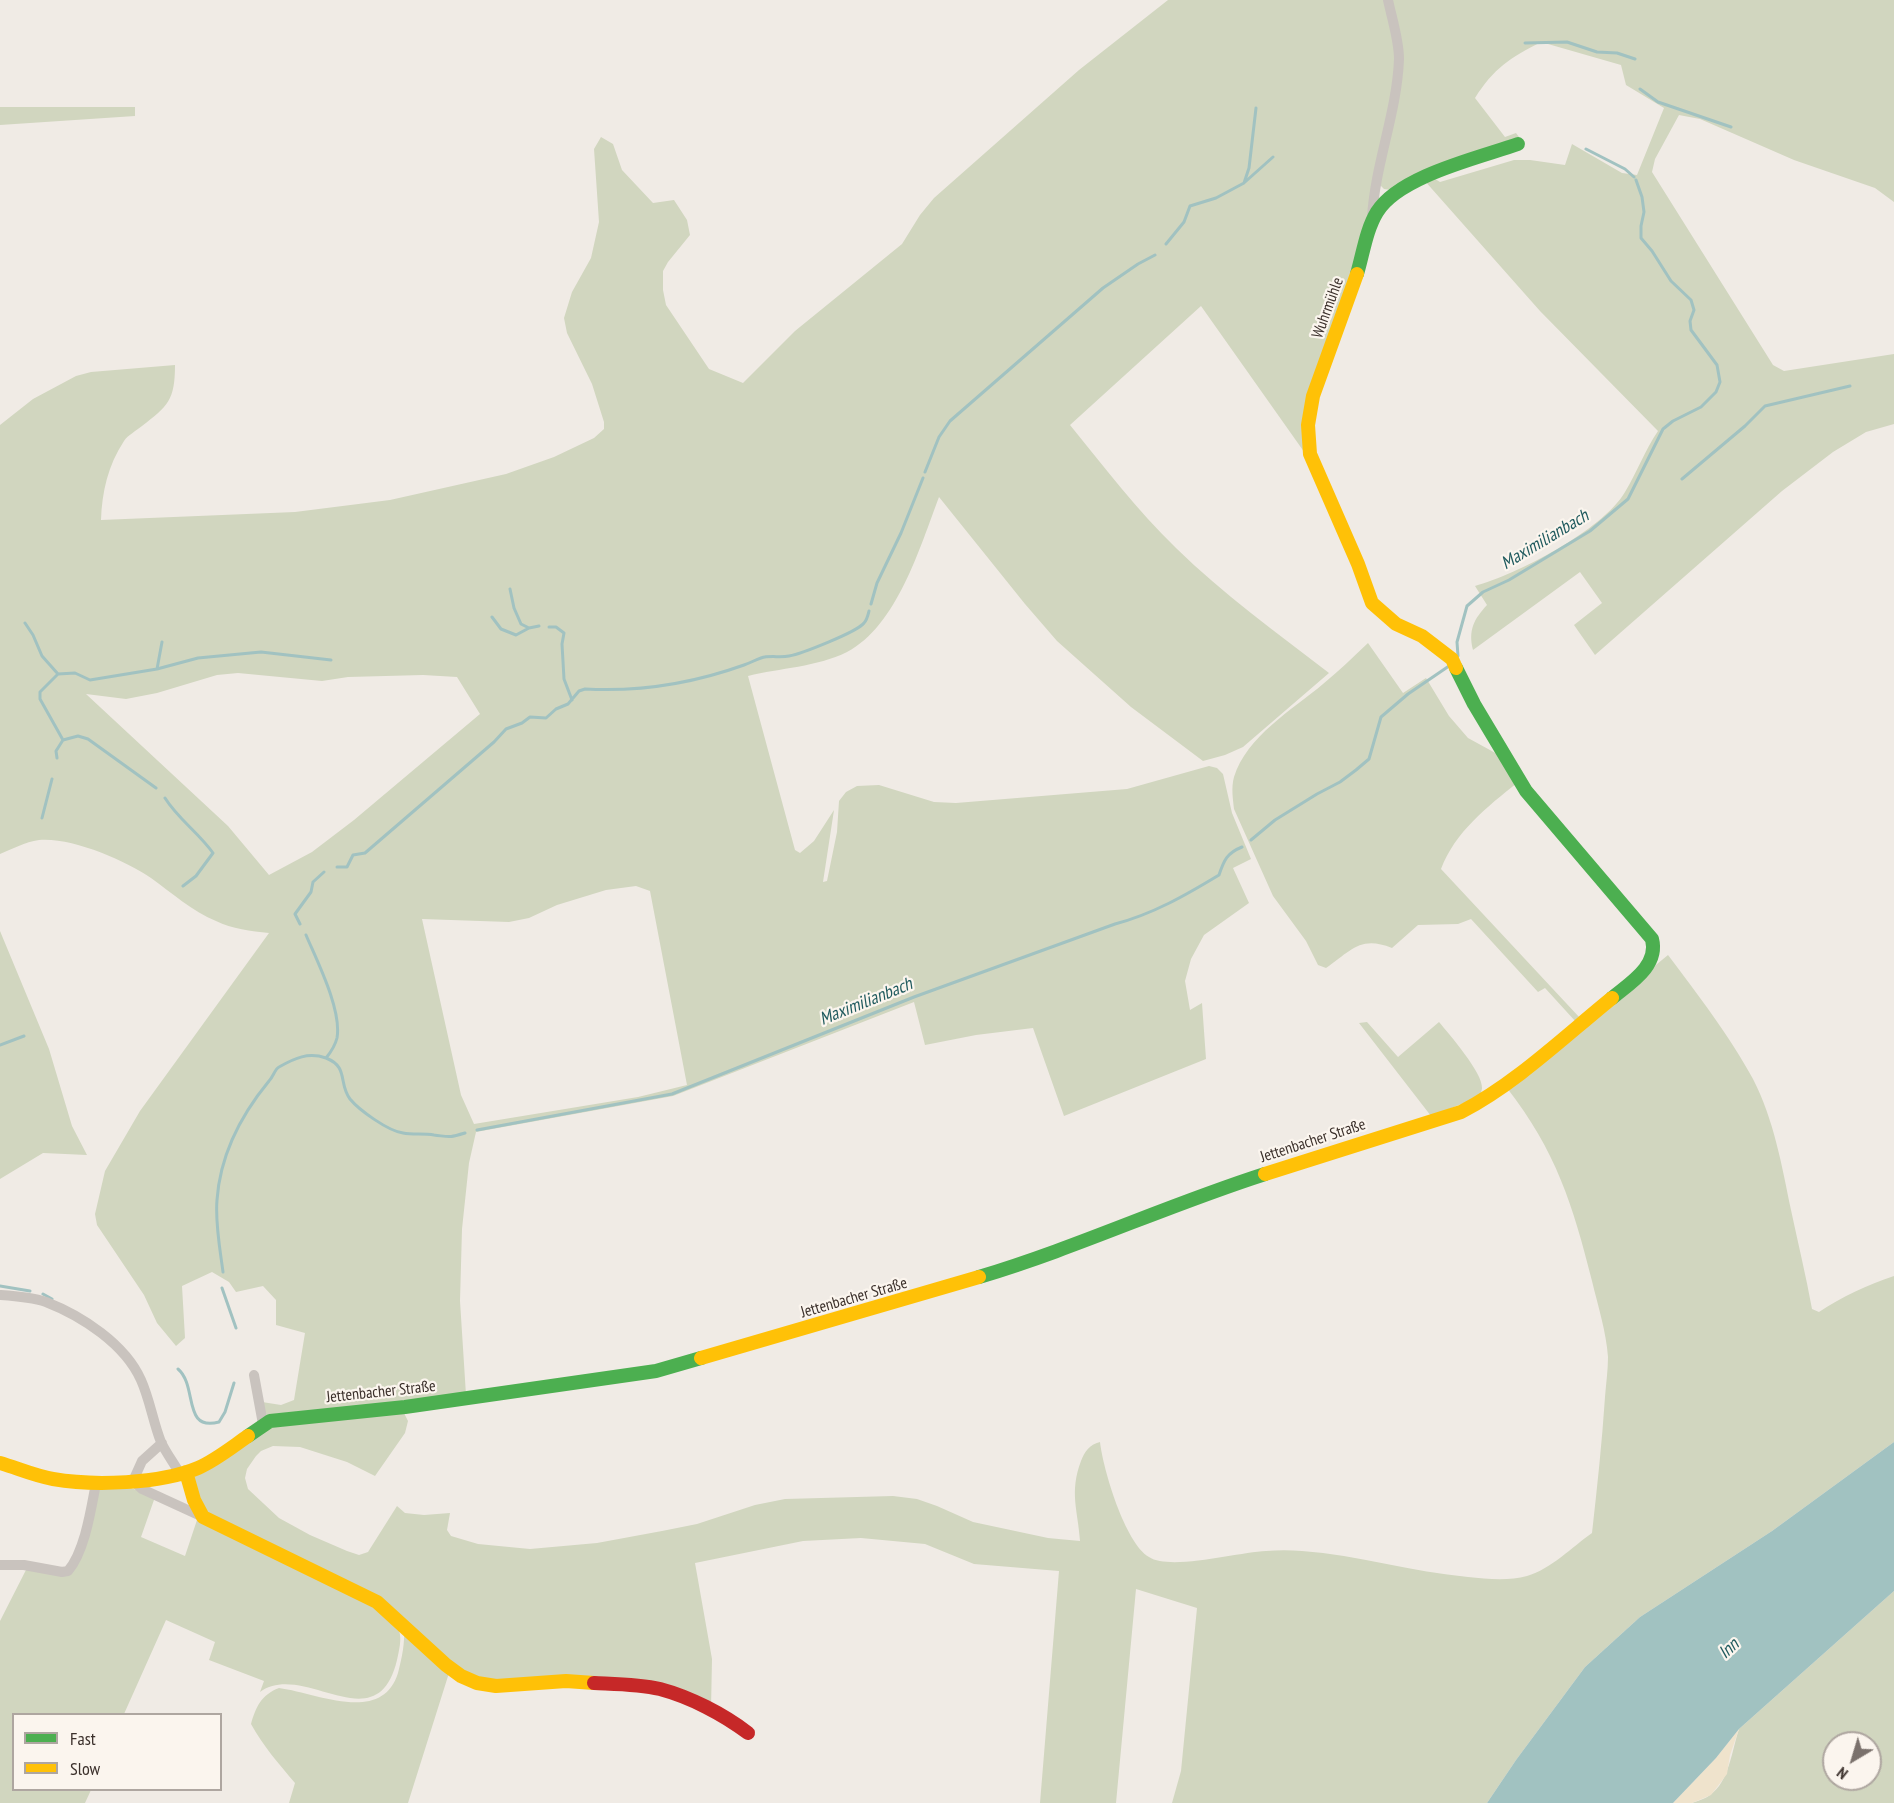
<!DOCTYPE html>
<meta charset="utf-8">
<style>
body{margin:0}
#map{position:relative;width:1894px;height:1803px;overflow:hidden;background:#f0ebe5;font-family:"PT Sans Narrow",sans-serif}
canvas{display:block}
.legend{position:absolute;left:12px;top:1713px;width:210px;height:78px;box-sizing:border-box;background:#fbf5ee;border:2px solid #aea6a0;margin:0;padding:8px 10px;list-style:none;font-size:18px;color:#3b302b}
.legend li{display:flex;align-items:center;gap:12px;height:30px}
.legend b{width:30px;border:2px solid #aea6a0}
.north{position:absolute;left:1822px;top:1731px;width:60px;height:60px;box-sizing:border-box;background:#fbf5ee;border:2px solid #aea6a0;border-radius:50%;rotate:218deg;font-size:16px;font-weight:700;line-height:24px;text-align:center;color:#3b302b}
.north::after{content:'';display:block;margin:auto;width:21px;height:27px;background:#7a716c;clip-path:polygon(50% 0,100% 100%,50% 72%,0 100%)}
</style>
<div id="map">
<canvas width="1894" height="1803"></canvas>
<ul class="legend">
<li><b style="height:8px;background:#4caf50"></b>Fast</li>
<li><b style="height:8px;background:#ffc107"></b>Slow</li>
</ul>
<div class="north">N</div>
</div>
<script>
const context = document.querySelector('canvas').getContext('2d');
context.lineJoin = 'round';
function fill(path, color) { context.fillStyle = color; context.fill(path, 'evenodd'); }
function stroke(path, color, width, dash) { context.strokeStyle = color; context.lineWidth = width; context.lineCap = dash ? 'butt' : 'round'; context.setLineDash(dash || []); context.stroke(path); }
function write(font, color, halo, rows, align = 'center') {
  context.font = font + ' "PT Sans Narrow",sans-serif'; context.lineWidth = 4.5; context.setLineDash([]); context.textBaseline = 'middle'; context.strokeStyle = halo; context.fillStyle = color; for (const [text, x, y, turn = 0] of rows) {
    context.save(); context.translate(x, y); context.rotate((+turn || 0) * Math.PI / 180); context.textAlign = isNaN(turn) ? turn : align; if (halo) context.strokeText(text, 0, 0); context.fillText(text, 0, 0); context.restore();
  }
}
fill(new Path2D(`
 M1168,0H1385L1397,60L1369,219L1328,342L1307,456L1201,306L1070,425C1104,467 1137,510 1176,548C1223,594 1277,633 1329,673L1243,747L1225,755L1203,761L1131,707L1057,641L1025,604L939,497C920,547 897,626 847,652C817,667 780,668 748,676L795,850L800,853L814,841L834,810L823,882L827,881L837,832L839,801L846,792L857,786L879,785L934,802L956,803L1127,789L1209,766L1217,768L1223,774L1232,813L1251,859L1233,868L1249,903L1204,935L1191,959L1185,981L1190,1010L1202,1003L1206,1059L1064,1116L1033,1028L976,1035L925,1045L914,1002L673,1096L476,1132L469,1163L462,1229L460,1301L466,1395L265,1415L262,1402L281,1405L294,1400L305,1333L276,1325V1300L263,1286L236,1292L229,1282L212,1272L182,1286L185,1338L176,1346L157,1323L144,1295L97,1225L95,1214L105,1171L140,1111L269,933C251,931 232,929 216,921C192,911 172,893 151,878C125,860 71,837 39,840C25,842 12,849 0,854V425L33,399L76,376L91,372L175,365C175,400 168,406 142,426C136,431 128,435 124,441C108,465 102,492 101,520L295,512L390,500L506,474L554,457L594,438L604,429V422L592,384L567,333L564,318L572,292L591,258L599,222L594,149L601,137L613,144L622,170L653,203L674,200L687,220L690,235L668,262L663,271V290L666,305L709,369L743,383L795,331L902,244L920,215L934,198L1079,70ZM238,673L322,681L348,677L423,675L457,677L480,714L354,820L312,852L269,875L228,826L86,694L126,699L157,693L217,675ZM636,886L650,891L687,1085L638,1097L474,1124L461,1095L422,919L509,922L529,918L557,905L606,890Z
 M1390,0H1894V202L1875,188L1794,160L1700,119L1679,115L1655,159L1652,172L1773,365L1784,371L1894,354V424L1866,432L1833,452L1782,491L1595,655L1574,625L1602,603L1580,572L1473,650C1468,630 1474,619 1487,605L1475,586C1516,575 1603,530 1625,492C1637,472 1645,450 1658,431L1540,311L1424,180L1432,177L1440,182L1514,160H1530L1565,165L1572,144L1622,173L1637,175L1664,108L1626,85L1621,65L1541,42C1510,58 1494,68 1475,98L1505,137L1516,133L1519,137L1515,141L1391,190L1384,189L1380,185L1401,56Z
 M0,107H135V116L0,125Z
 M1368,643L1403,693L1426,678L1449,716L1468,738L1499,755L1517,783C1487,807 1455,832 1441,869L1580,1018L1576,1022L1545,988L1538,992L1471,919L1458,924L1418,925L1392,948C1360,935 1351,951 1326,968L1318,965L1306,941L1273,896L1234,809C1233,799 1231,788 1234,777C1247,736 1292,710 1323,684C1339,671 1353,657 1368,643Z
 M0,931L49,1049L72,1126L87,1155L43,1153L0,1179Z
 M1668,955C1696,992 1731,1038 1753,1079C1774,1120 1782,1166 1791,1210C1798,1243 1806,1276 1812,1309L1819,1312C1843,1296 1867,1285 1894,1276V1442L1772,1531L1640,1617L1585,1667L1516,1760L1487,1803H1172L1181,1771L1197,1608L1136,1589L1116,1803H1040L1059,1571L974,1564L925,1544L861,1538L803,1541L695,1563L712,1659L711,1709L681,1694L506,1684L466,1677L398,1614L205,1515L193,1475L267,1426L403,1411L408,1421L405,1433L375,1476L347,1462L300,1447L273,1446L261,1451L256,1456L247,1469L245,1478L248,1489L279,1518L310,1535L347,1551L359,1555L368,1552L397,1506L405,1513L424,1515L450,1513L447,1530L451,1536L478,1544L530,1549L597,1543L662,1531L697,1524L755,1505L785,1499L893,1496L917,1499L937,1506L973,1522L1048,1538L1080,1541C1078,1510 1069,1493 1081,1461C1085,1451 1089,1445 1100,1442C1103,1469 1125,1543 1149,1557C1170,1571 1239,1552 1266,1551C1278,1550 1290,1550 1302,1551C1358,1555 1413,1572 1468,1577C1487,1579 1509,1581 1527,1576C1551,1569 1572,1547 1592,1533C1597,1488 1602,1443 1605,1397C1606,1384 1608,1370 1608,1357C1606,1331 1598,1306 1592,1281C1573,1205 1556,1151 1507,1088Z
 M1367,1022L1398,1057L1439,1022C1449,1034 1483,1073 1482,1088C1482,1090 1480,1096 1479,1097L1431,1116L1359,1023Z
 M123,1485L155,1497L141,1537L185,1556L198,1517L377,1605C399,1628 405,1627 397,1660C377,1744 304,1660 260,1692L264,1681L209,1660L215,1642L166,1620L124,1714H14V1790H91L85,1803H0V1621L27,1568L66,1574L98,1490Z
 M1894,1591V1803H1692C1697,1801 1705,1799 1710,1795C1729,1782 1732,1750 1739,1729ZM1834,1743H1870V1779H1834Z
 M404,1627L449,1673L408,1803H289L295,1783C279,1764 263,1746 251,1724C256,1707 261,1695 279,1688C317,1693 382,1725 398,1673C402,1657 405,1644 404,1627Z`), '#d1d6bf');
fill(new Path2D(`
 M1739,1729L1730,1755L1727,1774L1711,1795L1692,1803H1673L1716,1758Z`), '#efe3cc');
fill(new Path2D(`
 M1894,1442V1591L1739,1729L1716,1758L1673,1803H1487L1516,1760L1585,1667L1640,1617L1772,1531Z`), '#a1c2c1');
stroke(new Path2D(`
 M1525,43L1567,42L1597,52L1617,53L1635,59
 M1640,89L1658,102L1731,127
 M1586,149L1625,169L1634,177
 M1245,182L1273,157
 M1166,244L1184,222L1190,206L1216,198L1244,183L1249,168L1256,108
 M925,472L939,437L950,421L1103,288L1138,264L1155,255
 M1682,479L1745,426L1765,406L1850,386
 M510,589L514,608L521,624L529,628L539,626
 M871,604L877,583L901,533L923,478
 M492,617L501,629L516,635L529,628
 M25,623L33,635L42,656L58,674
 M549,627H556L564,633L562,644L564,679L572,700
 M1458,656L1457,642L1467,606L1483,592L1509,580L1590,531L1628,499L1663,429L1673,421L1701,407L1716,392L1720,382L1717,365L1691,330L1690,321L1694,310L1691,300L1671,281L1652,251L1641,238V226L1644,212L1642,197L1636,180
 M157,669L162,642
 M63,740L78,736L88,739L156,788
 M57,758L56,751L63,740L40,699V692L58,674L75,673L90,680L157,669L198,658L261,652L331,660
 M165,798C178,819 199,833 213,853L196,876L183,886
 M42,818L52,779
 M1251,840L1275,820L1317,794L1340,782L1356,770L1369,759L1381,717L1408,694L1449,666
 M337,867H347L353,855L365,853L494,742L506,729L522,723L530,717L546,718L556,709L568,704L579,691L585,689C639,692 694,683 744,665C750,663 755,660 761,658C770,655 780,658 789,656C801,654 857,632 864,623C867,620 868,615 869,611
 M300,924L295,914L311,892L313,882L324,872
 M306,935C317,961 342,1010 337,1038C335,1046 331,1052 326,1058
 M0,1045L24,1036
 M477,1130L672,1094L914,997L1115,924C1153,914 1186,895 1219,875C1224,860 1227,853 1242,847
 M223,1272C220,1249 215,1223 217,1200C220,1156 241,1115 269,1081C273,1077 275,1069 279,1067C295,1058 308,1052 326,1058C349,1067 338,1083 350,1099C359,1110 388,1131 403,1133C413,1135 424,1133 434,1135C451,1137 448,1138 465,1133
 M0,1286L30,1291
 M222,1288L236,1328
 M43,1294L52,1299
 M178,1369C198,1386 182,1432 219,1422L225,1412L234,1383`), '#a1c2c1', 3);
stroke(new Path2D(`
 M1372,218C1375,164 1397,113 1399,59C1399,40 1392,19 1388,0
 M0,1295C15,1296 31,1297 46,1302C82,1316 125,1344 141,1380C150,1400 153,1422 161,1442C166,1453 174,1463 180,1474
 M254,1375L263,1424
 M162,1443L142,1461L133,1481L142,1489L203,1517
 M0,1565H24L62,1572L68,1571C85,1551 91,1509 96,1483`), '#c9c3be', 10);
stroke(new Path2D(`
 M1357,274C1363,254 1366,230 1377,212C1399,176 1478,158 1518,144
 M1456,668L1474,704L1526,791L1652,939C1659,966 1630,983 1612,998
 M979,1277C1076,1248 1168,1205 1265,1174
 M248,1436L270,1421L405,1407L656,1371L701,1358`), '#4caf50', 14);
stroke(new Path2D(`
 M1357,274L1313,396L1308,425L1310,454L1358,564L1372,603L1396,624L1422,636L1452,659L1456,668
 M1265,1174L1461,1112C1515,1084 1564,1037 1612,998
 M701,1358L979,1277
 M0,1463C17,1468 35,1476 53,1479C93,1486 160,1484 198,1468C216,1460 232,1447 248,1436
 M186,1472L194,1500L203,1517L377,1602L446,1665L461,1676L477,1683L496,1686L566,1681L594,1683`), '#ffc107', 14);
stroke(new Path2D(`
 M594,1683C616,1684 639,1684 660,1689C690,1697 723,1714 748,1733`), '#c62828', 14);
write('16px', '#3b302b', '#fbf5ee', [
 ["Wuhrmühle",1328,308,-70],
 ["Jettenbacher Straße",1313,1141,-18],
 ["Jettenbacher Straße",854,1298,-16],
 ["Jettenbacher Straße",381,1392,-6]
]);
write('italic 18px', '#1f5a5e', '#fbf5ee', [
 ["Maximilianbach",1545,540,-31],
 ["Maximilianbach",866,1002,-22],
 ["Inn",1729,1649,-43]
]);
</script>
